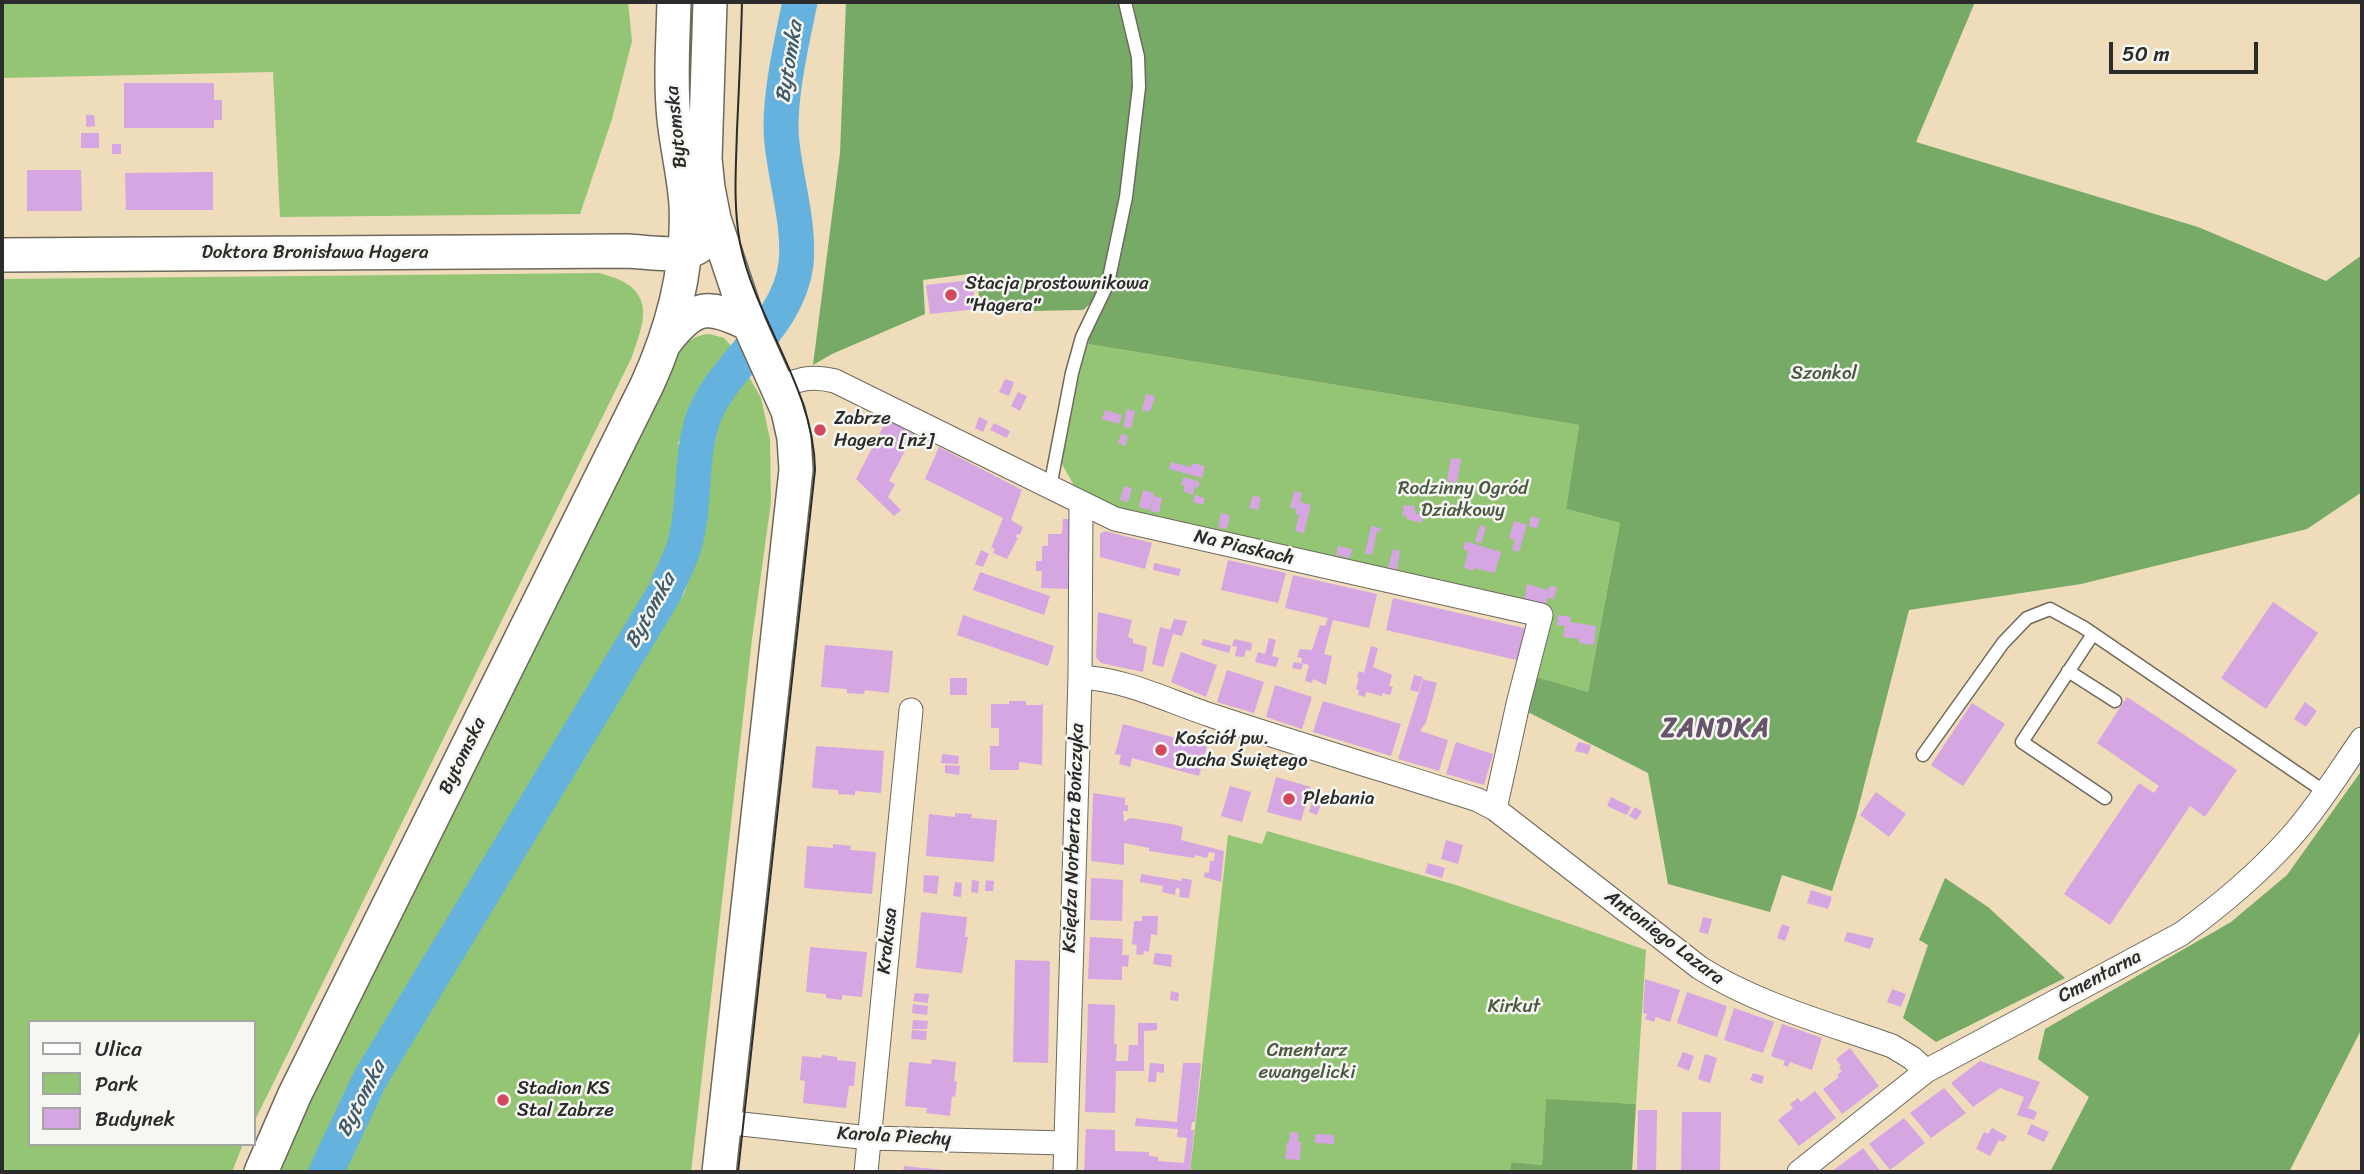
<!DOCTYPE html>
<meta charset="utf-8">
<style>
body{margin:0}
#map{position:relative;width:2364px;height:1174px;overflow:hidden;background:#eedcba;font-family:Sriracha,sans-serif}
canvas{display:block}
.frame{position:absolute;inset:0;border:4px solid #2b2b2b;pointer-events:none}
.legend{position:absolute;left:28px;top:1020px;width:228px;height:126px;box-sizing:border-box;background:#f6f6f2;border:2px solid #a5a5a2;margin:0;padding:9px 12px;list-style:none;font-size:21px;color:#2b2b2b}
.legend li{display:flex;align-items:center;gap:14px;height:35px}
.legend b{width:35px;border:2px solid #a5a5a2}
.scale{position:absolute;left:2109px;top:42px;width:149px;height:32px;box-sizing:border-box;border:4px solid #2b2b2b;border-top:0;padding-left:9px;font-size:21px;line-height:24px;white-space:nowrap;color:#2b2b2b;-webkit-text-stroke:5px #f6f6f2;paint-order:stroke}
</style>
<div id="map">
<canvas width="2364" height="1174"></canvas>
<div class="frame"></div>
<ul class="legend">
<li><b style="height:9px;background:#fff"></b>Ulica</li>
<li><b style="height:19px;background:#94c575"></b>Park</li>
<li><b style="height:19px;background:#d6a6e2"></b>Budynek</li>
</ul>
<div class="scale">50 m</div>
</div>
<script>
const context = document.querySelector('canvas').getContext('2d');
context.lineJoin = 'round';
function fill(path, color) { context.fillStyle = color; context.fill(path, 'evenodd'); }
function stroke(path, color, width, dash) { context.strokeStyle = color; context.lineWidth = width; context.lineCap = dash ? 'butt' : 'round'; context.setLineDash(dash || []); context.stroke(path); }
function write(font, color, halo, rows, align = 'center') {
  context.font = font + ' Sriracha,sans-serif'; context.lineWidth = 5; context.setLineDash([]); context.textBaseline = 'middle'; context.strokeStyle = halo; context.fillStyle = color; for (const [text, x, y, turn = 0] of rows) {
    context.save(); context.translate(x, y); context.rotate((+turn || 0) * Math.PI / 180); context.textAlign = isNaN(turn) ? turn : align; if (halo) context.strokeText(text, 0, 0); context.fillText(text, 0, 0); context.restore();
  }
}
fill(new Path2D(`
 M2,2H628L632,41L612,119L580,214L280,217L273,72L2,78Z
 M685,2H698L695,132L683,83Z
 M600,273C607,276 615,277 622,281C656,299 641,329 632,357L254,1122V1022H30V1144H243L232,1172H2V279Z
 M710,334L724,338L733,348L678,443L689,473L683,521L663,578L627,643L391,1018L326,1139L315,1172H274L677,353C686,341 695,335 710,334Z
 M1088,344L1579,425L1566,509L1620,523L1588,692L1527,674L1537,610L1089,512L1058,457L1071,387Z
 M748,375L761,398L770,439L771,502L752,639L691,1172H338L373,1094L458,951L605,715L684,594L705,531L708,495V432Z
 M1267,831L1456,885L1646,950L1636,1104L1546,1100L1542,1165L1511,1162L1510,1172H1190L1228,835L1262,844Z`), '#94c575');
fill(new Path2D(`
 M846,2H1124L1135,65L1122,196L1102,284L1095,300L1083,310L981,312L976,273L923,280L925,314L832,354L813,365L840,153Z
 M1133,2H1975L1916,142L2198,227L2326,281L2362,255V492L2307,529L2081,584L1909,610L1856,817L1832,891L1782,875L1770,912L1668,884L1648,773L1512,704L1527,674L1588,692L1620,523L1566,509L1579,425L1088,344L1092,325L1112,283L1139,41Z
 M2362,770V1028L2289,1172H2050L2089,1097L2038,1059L2045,1029L2231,922L2287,875Z
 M1945,878L1988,907L2065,978L1936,1042L1903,1018L1928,945L1919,940Z
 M1546,1099L1636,1104L1632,1172H1510L1511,1162L1542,1165Z`), '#7a6');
stroke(new Path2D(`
 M326,1172L370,1079L665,592C671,576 681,559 685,543C697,501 688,447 708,407C733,358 789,322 796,264C800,225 786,182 782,143C777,105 792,40 800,2`), '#66b2df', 35);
fill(new Path2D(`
 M124,83H214V100H222V120H214V128H124Z
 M86,115H94L95,126L86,127Z
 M81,133H99V148H81Z
 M112,144H121V154H112Z
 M27,170H81L82,211H27Z
 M213,172V210H126L125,173Z
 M972,280L976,309L930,314L926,285Z
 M1005,379L1014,382L1009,396L999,392Z
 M1018,392L1027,396L1020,411L1011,406Z
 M1146,394L1155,396L1150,412L1142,410Z
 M1127,409L1135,411L1131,428L1123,427Z
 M1105,410L1122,415L1119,424L1102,419Z
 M979,417L988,421L983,432L975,428Z
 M891,422L914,434L889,481L895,484L888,497L901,510L894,516L856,479L885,423Z
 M994,423L1010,431L1007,438L990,430Z
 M1121,434L1128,436L1125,446L1118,443Z
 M939,447L1022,490L1011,520L1023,527L1020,535L1017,534L1016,537L1018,538L1007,559L993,553L995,549L991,548L1003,518L925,479Z
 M1451,458L1461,459L1457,483L1447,481Z
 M1171,462L1191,467L1192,463L1205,466L1202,478L1169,469Z
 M1184,477L1200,482L1198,488L1195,487L1193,495L1183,491L1185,486L1181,485Z
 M1124,486L1132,488L1128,502L1120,500Z
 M1143,490L1154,493L1153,496L1162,498L1159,513L1150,511L1153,500L1149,510L1139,507Z
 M1294,491L1302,493L1300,502L1311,505L1304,533L1295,531L1299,515L1295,514L1297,509L1290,508Z
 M1195,495L1205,498L1203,505L1193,502Z
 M1253,495L1261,498L1258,510L1249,508Z
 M1404,505L1414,506L1416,514H1419V511L1424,512L1422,523L1406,519L1407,516L1402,515Z
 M1221,513L1230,515L1227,529L1218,527Z
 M1531,516L1540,518L1537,529L1529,526Z
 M1063,519H1069L1068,589L1041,588L1042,571H1036V561H1042V546H1048V534H1062Z
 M1514,521L1527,525L1519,552L1512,550L1515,540L1509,538Z
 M1480,525L1486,527L1481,543L1475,542Z
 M1371,526L1381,528L1380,532L1377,531L1372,555L1365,553Z
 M1105,531L1152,543L1145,569L1100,557V534Z
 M1465,541L1501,552L1495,573L1474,568V571L1464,568L1468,551L1463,549Z
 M1338,546L1352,549L1350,558L1336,555Z
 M1393,549L1400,551L1397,570L1388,568Z
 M981,550L989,554L983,567L975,564Z
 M1228,560L1286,573L1278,603L1221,590Z
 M1154,563L1181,569L1179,576L1153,570Z
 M980,572L1050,596L1044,615L973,590Z
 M1293,575L1377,594L1369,628L1333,620L1324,654L1332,656L1326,685L1313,679L1312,683L1305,681L1309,665L1301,663L1302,658L1297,657L1300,649L1312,650L1320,625L1325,626L1328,618L1285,608Z
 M1527,584L1548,590L1549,586L1557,587L1554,599L1547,598L1546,605L1524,600Z
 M1393,598L1528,629L1521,661L1386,630Z
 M2273,602L2318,633L2266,709L2221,678Z
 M1098,612L1132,620L1128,637L1133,639V643L1147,647L1143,672L1101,663L1096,657Z
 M963,615L1054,646L1048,666L957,635Z
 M1558,615L1571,617L1570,622L1596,626L1594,645L1579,643V639L1563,637L1565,626L1557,625Z
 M1174,619L1187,621L1182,636L1173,634L1163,667L1152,664L1160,627L1170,630Z
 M1269,638L1276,640L1272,656L1279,658L1276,667L1255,662L1258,652L1265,654Z
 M1203,639L1231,646L1229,653L1201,645Z
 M1234,639L1252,643L1251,651L1246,650L1244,657L1235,656L1237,647L1232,646Z
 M825,645L893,651L889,693L865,690L864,694L847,693V689L821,687Z
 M1371,646L1378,648L1373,667L1392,675L1389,686L1393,687L1390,695L1382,693V696L1366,692L1365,697L1358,695L1359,690L1356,689L1359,678L1357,677L1359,671L1364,673Z
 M1181,652L1217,665L1206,697L1171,682Z
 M1294,662L1303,664L1301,670L1292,668Z
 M1227,670L1264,682L1254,713L1217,702Z
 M1414,675L1423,677L1418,692L1410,690Z
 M950,678H967V695H950Z
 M1423,679L1437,683L1426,722L1420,731L1448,740L1439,771L1398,759Z
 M1275,685L1312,697L1302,729L1266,717Z
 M2127,697L2237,770L2205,817L2190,806L2110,925L2064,894L2139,783L2154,793L2159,786L2097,743Z
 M1009,701H1026V705H1041L1043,702L1042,765L1019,762V770H990V746H999V728H991V704H1009Z
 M1323,701L1401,724L1391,756L1313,732Z
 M2305,702L2317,711L2306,727L2294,719Z
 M1972,703L2005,724L1963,786L1931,765Z
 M1123,724L1207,746L1199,776L1132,758L1130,767L1119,764L1121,755L1115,754Z
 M1456,742L1493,754L1484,785L1446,774Z
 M1578,742L1591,745L1588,754L1575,751Z
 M816,746L884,751L881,793L855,791V795L838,794V790L812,788Z
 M942,754L959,756L958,764L941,763Z
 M945,765L960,766L959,775L945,773Z
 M1276,777L1311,787L1301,821L1267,812Z
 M1230,786L1251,792L1242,822L1221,816Z
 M1876,792L1906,814L1889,837L1860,815Z
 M1093,793L1125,798V805H1128V811H1123L1124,822L1130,818L1172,824L1183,827L1181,840L1224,851L1221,882L1204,877L1205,872L1209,873L1210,861H1214L1215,853L1209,852L1207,858L1195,855L1194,858L1149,851V848L1124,843V865L1091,861Z
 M1611,797L1631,807L1627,815L1607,806Z
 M1313,798L1322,801L1317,815L1309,812Z
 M1635,807L1642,812L1636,820L1629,816Z
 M955,813L972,814L971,818L997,820L994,862L926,856L929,814L955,817Z
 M1446,840L1463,845L1458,864L1441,859Z
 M833,844L851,846L850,850L876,852L872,894L804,888L807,846L833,848Z
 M1428,863L1445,868L1442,878L1425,873Z
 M1141,874L1182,881V878L1192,880L1189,898L1179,897L1180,889L1176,888L1175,895L1162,892L1163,886L1140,882Z
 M924,875L939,876L937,894L923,892Z
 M1091,878L1123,880L1122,921L1090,920Z
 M972,880L979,881L978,893L971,892Z
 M986,880L994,881L993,891H985Z
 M955,882L962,883L961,897L953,896Z
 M1811,890L1832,897L1828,909L1807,903Z
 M921,912L967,917L965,937H968L962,973L916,968Z
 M1142,916H1158L1157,935L1151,934L1149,952L1144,951L1143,955L1136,954L1137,945L1132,944L1134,921H1142Z
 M1703,917L1712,919L1708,934L1699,932Z
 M1782,924L1790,927L1785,941L1777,938Z
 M1847,932L1874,938L1870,949L1844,941Z
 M1090,937L1123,939L1122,955H1129L1128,967L1122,966V980L1088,979Z
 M810,947L867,952L862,997L842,995V1000L826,998V994L806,992Z
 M1155,953L1172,955L1171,967L1153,964Z
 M1015,960L1050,961L1048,1063L1013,1062Z
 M1645,979L1680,990L1670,1022L1656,1017L1654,1022L1645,1019L1647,1014L1643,1013Z
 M1892,989L1906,994L1901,1007L1887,1002Z
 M1171,991L1179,993L1178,1001L1170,1000Z
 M1687,992L1727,1006L1717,1037L1677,1023Z
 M915,993L929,994L928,1003L913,1001Z
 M913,1004L928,1006L927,1015L912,1013Z
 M1088,1004L1115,1005L1114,1044H1117L1116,1061H1128L1129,1045H1138V1023H1157V1030L1144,1031V1071H1116L1115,1113L1085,1112Z
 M1734,1008L1774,1022L1763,1053L1724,1040Z
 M913,1020L928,1021L927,1029H912Z
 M1782,1024L1822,1038L1812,1070L1790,1062L1788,1067L1783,1065L1785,1061L1771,1056Z
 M912,1030L927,1031L926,1040L911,1039Z
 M1850,1048L1879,1086L1842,1114L1823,1089L1839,1077L1837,1075L1842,1071L1839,1068L1841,1066L1836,1059Z
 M1683,1052L1694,1056L1689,1071L1677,1066Z
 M1705,1054L1717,1058L1710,1083L1698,1079Z
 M822,1055L837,1057V1060L856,1062L854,1086H849L846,1108L803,1103L805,1081L800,1080L802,1056L822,1058Z
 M932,1059L956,1062L954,1081L957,1082L955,1097L952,1096L950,1116L926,1113L927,1108L905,1106L909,1062L931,1064Z
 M1980,1061L2040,1082L2028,1108L2037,1112L2034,1120L2017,1115L2024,1097L2000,1088L1973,1107L1951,1083Z
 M1150,1063L1164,1064V1073L1157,1072L1156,1082H1148Z
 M1183,1063H1201L1195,1122H1192L1191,1130H1194L1190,1172H1084L1086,1129L1115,1130V1151L1149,1152V1156L1158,1157V1161L1184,1163L1187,1138L1177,1137L1178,1129L1135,1126L1136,1118L1177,1122Z
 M1753,1073L1764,1076L1762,1084L1750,1080Z
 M1944,1088L1966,1113L1931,1138L1910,1113Z
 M1815,1091L1836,1118L1799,1146L1778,1120L1793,1108L1790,1104L1798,1098L1801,1102Z
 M1638,1110H1657L1656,1172H1637Z
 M1682,1112H1721L1720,1172H1681Z
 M1904,1118L1925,1143L1890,1170L1869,1144Z
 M2031,1124L2049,1132L2044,1142L2027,1134Z
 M1992,1128L2007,1136L2003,1142L1999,1140L1990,1156L1976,1149L1984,1132L1988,1134Z
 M1290,1132L1299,1133L1298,1142H1301L1300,1160L1285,1159L1287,1142H1289Z
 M1315,1134L1334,1135V1144L1315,1143Z
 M1863,1148L1881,1172H1831Z
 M904,1166L944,1170V1172H903Z`), '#d6a6e2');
const lane = new Path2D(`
 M1050,487L1072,373L1082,337L1108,283L1126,197L1139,87L1138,57L1125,2
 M2093,634L2022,742L2105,798
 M2068,671L2115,701
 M1923,755L2003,643L2027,618L2050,609L2083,627L2325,792`);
const street = new Path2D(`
 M778,387C801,379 811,375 835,381L1115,519L1541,615L1518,704L1495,809
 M1080,677C1130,680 1167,701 1213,716C1301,745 1390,772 1478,800L1495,809L1700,968C1759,1005 1827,1023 1892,1046L1912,1058L1926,1071
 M724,1122L869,1138L1065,1143
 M866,1172L911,710
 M1065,1172L1080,677L1081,504
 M1799,1172L1926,1071L2181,934C2221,905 2257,875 2290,838C2317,808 2339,772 2362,739`);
const secondary = new Path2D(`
 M710,2L705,159L708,188L714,219L749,324L788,411L794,438L796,470L719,1172
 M2,255L628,251C650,252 686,260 703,243
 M666,341C695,304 708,304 749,324
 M261,1172L295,1094L647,385C673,328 689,267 686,204C684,175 677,148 674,119C670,80 673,41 674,2`);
stroke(lane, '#6f695d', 15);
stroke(street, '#6f695d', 25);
stroke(secondary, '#6f695d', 36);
stroke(lane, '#fff', 12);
stroke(street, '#fff', 23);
stroke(secondary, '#fff', 33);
stroke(new Path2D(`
 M738,1172L815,470C814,387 756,322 740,243C733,205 736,168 737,130C739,87 741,45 742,2`), '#2b2b2b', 2);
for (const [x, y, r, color] of [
 [951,295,7,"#d1495b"],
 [820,430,7,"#d1495b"],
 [1161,750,7,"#d1495b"],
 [1289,799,7,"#d1495b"],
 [503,1100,7,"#d1495b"]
]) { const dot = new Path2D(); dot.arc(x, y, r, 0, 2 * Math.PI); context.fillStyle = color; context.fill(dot); stroke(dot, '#f6f6f2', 2.5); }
write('19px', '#2b2b2b', '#f6f6f2', [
 ["Bytomska",677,127,-96],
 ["Doktora Bronisława Hagera",315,253],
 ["Na Piaskach",1244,548,13],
 ["Bytomska",463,756,-64],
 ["Księdza Norberta Bończyka",1074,838,-88],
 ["Antoniego Lazara",1664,938,37],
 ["Krakusa",888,941,-84],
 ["Cmentarna",2100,977,-28],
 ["Karola Piechy",894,1137,3]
]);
write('19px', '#2b2b2b', '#f6f6f2', [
 ["Stacja prostownikowa",965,284],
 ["\"Hagera\"",965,306],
 ["Zabrze",834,419],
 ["Hagera [nż]",834,441],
 ["Kościół pw.",1175,739],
 ["Ducha Świętego",1175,761],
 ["Plebania",1303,799],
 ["Stadion KS",517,1089],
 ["Stal Zabrze",517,1111]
], 'left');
write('19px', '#4a5941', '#f6f6f2', [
 ["Szonkol",1824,374],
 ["Rodzinny Ogród",1463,489],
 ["Działkowy",1463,511],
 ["Kirkut",1514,1007],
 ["Cmentarz",1307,1051],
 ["ewangelicki",1307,1073]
]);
write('italic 21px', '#405a6a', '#f6f6f2', [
 ["Bytomka",790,62,-81],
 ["Bytomka",651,611,-61],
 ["Bytomka",362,1099,-63]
]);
context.letterSpacing = '2px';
write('bold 26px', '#67566b', '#f6f6f2', [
 ["ZANDKA",1716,729]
]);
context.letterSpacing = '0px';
</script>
